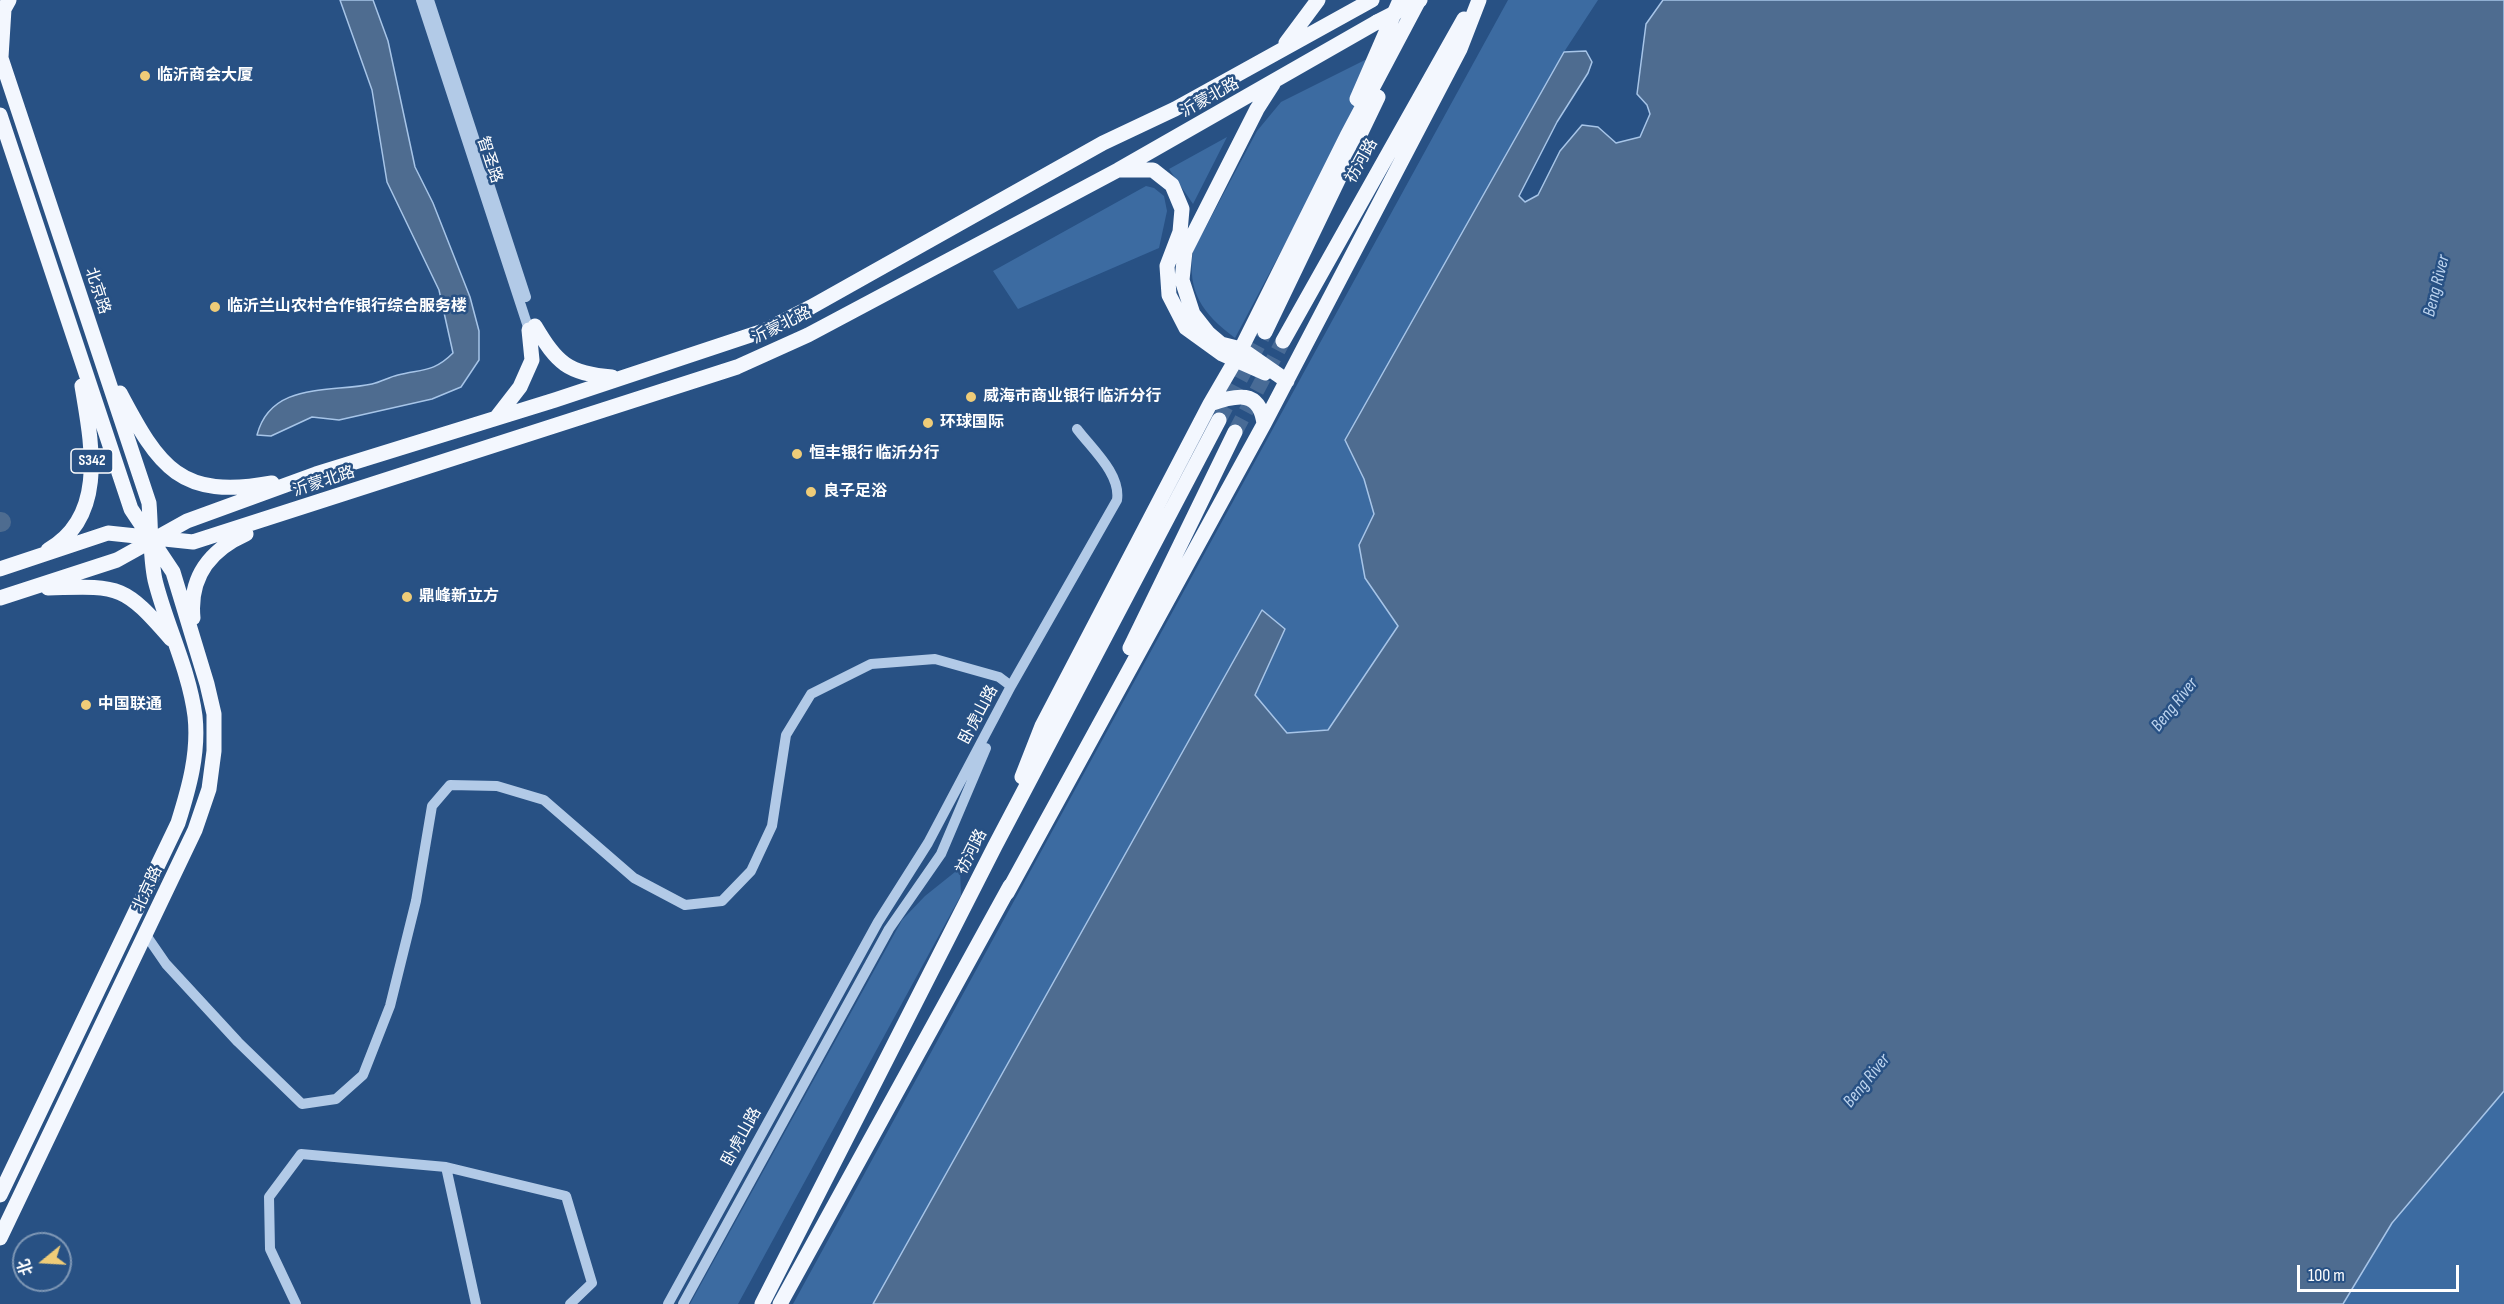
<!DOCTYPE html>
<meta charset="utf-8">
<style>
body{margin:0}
#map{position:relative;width:2504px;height:1304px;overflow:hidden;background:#285184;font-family:"Sofia Sans Condensed","Noto Sans SC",sans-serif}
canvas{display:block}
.north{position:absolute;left:12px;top:1232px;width:60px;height:60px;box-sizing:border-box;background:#285184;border:2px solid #7e97b5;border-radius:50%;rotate:252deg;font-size:16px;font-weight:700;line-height:24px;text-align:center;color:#fff}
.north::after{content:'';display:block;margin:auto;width:21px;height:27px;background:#efcc78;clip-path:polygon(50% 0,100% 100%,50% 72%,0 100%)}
.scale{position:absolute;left:2297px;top:1265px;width:162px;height:27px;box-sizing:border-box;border:3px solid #fff;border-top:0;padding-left:8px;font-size:18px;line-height:21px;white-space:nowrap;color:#fff;-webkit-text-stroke:4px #285184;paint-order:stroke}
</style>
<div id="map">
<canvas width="2504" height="1304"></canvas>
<div class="north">北</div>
<div class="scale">100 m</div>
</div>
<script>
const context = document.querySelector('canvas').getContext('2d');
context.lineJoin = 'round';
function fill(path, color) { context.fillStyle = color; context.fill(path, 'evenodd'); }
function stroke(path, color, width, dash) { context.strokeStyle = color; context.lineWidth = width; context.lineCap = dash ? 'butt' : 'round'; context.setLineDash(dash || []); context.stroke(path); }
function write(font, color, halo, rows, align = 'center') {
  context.font = font + ' "Sofia Sans Condensed","Noto Sans SC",sans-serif'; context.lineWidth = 5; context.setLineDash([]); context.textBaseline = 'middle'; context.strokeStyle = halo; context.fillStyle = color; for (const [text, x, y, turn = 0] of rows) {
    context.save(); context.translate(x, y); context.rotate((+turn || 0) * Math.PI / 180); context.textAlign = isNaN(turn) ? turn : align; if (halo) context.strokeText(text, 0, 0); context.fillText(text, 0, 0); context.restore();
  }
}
fill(new Path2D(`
 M1508,0H1598L1564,52L1346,440L1364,479L1374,514L1359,545L1365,578L1398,626L1328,730L1287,733L1255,695L1284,629L1262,610L873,1304H793Z
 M1389,48L1235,338C1202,313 1187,292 1193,251L1257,131L1281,102Z
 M1227,137L1193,204L1169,169Z
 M1146,186L1154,188L1164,196L1167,211L1159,248L1018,309L993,271Z
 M960,868L961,895L738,1304H690L902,920L925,896Z
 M2504,1091V1304H2343L2392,1223Z`), '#3c6ba1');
const water = new Path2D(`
 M340,0H373L388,41L415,167L433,203L470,297L479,331V360L461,387L432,399L339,420L312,417L271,436L257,435C271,381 331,393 372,384C381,382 389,377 398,375C423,369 434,372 453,353L439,290L387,182L372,90Z
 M1663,0H2504V1091L2392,1223L2343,1304H873L1262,610L1285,629L1255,695L1287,733L1328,730L1398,626L1365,578L1359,545L1374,514L1364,479L1345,440L1564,52L1586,51L1592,62L1588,73L1557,122L1519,196L1525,202L1538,195L1560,151L1582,125L1598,127L1616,143L1640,137L1650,114L1647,105L1637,94L1646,24Z`);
fill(water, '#4e6c90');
stroke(water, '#a7c5e8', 1.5);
stroke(new Path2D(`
 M0,522H1`), '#4e6c90', 20);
stroke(new Path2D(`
 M1219,420L1265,332
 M1235,432L1283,341`), '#486b96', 15, [15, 8]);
stroke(new Path2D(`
 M421,0L529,330
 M429,0L526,297
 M146,935L166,964L238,1042L302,1104L336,1099L363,1075L390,1006L416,901L432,806L450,785L497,786L544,800L634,878L685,905L722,901L751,871L772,826L786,735L811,694L871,664L935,659L999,677L1011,686
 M446,1167L476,1304
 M296,1304L270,1249L269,1197L301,1154L446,1167L566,1196L592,1283L570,1304
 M668,1304L878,922L928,843L1011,686L1117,500C1121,474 1092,449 1077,429
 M683,1304L889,929L941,854L986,748`), '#b2cae7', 10);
stroke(new Path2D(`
 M1286,43L1318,0
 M0,55L149,503C151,527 150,557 155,580C166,625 189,669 195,716C199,753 189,788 178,823L0,1195
 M1,57L4,9L9,0
 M1273,84L1257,109L1185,251L1182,280L1193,314L1208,333L1221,344L1241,349L1287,381
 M1357,99L1400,0
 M0,115L131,509L173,572L207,684L214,714V751L209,789L195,830L0,1238
 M1119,170H1153L1172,185L1182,209L1180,232L1167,266L1169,295L1186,328L1222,354L1265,373
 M535,326C557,363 568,374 612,377
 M1265,332L1378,97
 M1283,341L1464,19
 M120,393C159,467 180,500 272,483
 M1210,404C1236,395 1260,389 1264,424
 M496,418L520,387L532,360L529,330
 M48,550C108,516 91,441 82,386
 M0,569L108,533L193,542L737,367L808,335L1118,170L1377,22
 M48,588C120,586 123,584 171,639
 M0,598L117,560L187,521L316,474L555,400L766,330L811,307L1103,143L1175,109L1372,0
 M193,618C189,577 210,550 246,534
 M1130,648L1235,432
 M1022,777L1042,726L1210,404L1235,361L1347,136L1419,0
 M1007,893L1264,424L1460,49L1479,0
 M762,1304L995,846L1219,420
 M780,1304L1010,886`), '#f3f7fe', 15);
stroke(new Path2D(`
 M1377,22L1420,0`), '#f3f7fe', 15);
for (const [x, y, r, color] of [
 [145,76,6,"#efcc78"],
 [215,307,6,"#efcc78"],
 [971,397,6,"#efcc78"],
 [928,423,6,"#efcc78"],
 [797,454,6,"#efcc78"],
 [811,492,6,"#efcc78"],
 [407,597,6,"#efcc78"],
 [86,705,6,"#efcc78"]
]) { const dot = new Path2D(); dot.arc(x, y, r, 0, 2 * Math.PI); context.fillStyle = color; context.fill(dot); stroke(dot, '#285184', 2); }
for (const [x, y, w] of [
 [92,461,42]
]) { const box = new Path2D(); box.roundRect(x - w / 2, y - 12, w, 24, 4.5); context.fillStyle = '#285184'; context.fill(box); stroke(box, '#fff', 1.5); }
write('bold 15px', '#fff', null, [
 ["S342",92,461]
]);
write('bold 16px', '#fff', '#285184', [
 ["临沂商会大厦",157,76],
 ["临沂兰山农村合作银行综合服务楼",227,307],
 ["威海市商业银行 临沂分行",983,397],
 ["环球国际",940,423],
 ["恒丰银行 临沂分行",809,454],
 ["良子足浴",823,492],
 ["鼎峰新立方",419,597],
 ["中国联通",98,705]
], 'left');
write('16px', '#fff', '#285184', [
 ["沂蒙北路",1210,98,-29],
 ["智圣路",489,160,72],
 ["祊河路",1362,161,-61],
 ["北京路",97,291,72],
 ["沂蒙北路",782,326,-26],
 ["沂蒙北路",324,482,-18],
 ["卧虎山路",979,715,-62],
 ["祊河路",972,852,-63],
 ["北京路",148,889,-65],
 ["卧虎山路",742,1137,-61]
]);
write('italic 18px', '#bdd4ef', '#285184', [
 ["Beng River",2437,286,-76],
 ["Beng River",2175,705,-51],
 ["Beng River",1867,1081,-51]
]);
</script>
